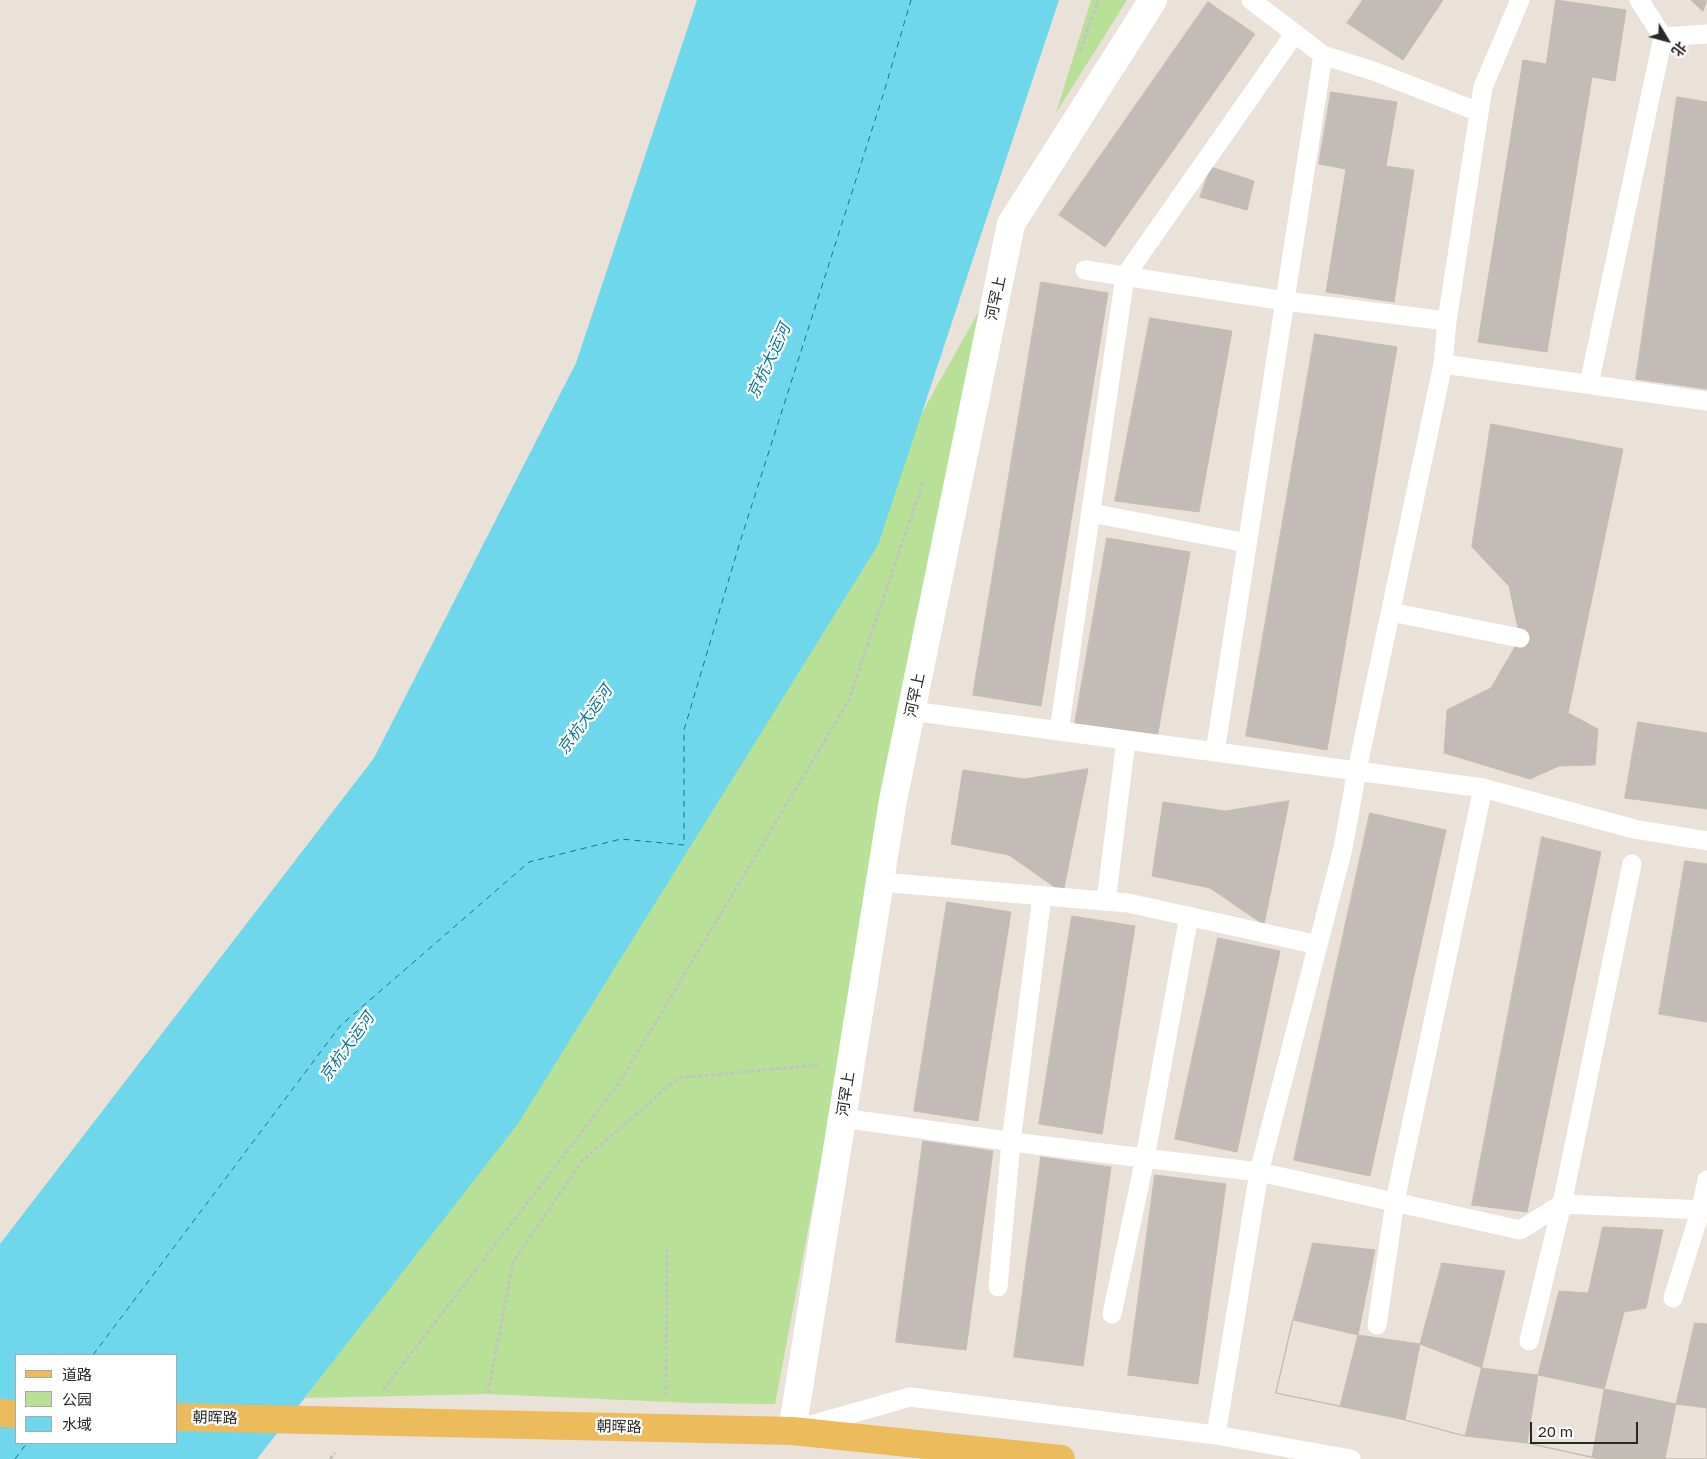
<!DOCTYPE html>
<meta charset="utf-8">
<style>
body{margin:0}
#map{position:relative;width:1707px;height:1459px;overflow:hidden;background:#eae1d9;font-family:"Golos Text","Noto Sans SC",sans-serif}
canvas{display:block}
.legend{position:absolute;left:15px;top:1354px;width:162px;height:90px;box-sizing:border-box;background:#fff;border:1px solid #a9a9a9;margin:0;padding:6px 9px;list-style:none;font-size:15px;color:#282828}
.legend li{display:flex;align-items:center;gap:10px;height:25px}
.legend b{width:25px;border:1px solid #a9a9a9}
.north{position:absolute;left:1642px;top:15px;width:50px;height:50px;-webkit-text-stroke:4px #fff;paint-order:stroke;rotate:127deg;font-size:14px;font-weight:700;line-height:20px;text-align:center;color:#282828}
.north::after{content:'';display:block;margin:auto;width:18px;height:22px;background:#282828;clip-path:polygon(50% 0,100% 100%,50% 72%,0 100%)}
.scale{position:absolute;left:1530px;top:1422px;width:108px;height:22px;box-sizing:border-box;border:2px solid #282828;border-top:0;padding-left:6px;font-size:15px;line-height:18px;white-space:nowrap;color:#282828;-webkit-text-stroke:4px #fff;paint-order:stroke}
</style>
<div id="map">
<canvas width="1707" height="1459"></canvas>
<ul class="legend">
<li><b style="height:6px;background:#ecbb5c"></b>道路</li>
<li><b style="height:14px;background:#b8e097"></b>公园</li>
<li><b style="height:14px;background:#6ed7eb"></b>水域</li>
</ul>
<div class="north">北</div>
<div class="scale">20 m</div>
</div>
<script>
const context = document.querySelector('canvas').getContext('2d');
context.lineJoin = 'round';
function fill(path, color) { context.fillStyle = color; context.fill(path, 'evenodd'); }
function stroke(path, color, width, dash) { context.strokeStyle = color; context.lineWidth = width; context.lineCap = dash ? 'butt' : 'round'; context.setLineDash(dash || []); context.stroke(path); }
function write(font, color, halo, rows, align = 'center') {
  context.font = font + ' "Golos Text","Noto Sans SC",sans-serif'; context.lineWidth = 4.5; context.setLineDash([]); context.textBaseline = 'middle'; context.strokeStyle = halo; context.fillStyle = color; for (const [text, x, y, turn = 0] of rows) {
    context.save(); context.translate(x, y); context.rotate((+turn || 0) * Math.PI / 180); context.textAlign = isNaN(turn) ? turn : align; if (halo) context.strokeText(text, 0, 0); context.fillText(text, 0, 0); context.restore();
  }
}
fill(new Path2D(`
 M1091,0H1127L1056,113Z
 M984,302L775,1404L693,1403L488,1394L305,1398L583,1018Z`), '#b8e097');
fill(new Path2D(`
 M697,0H1059L878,545L517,1125L257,1459H0V1244L374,758L576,363ZM16,1355H176V1443H16Z`), '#6ed7eb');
stroke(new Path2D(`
 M93,1355L340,1026L529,862L621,839L684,845V730L740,542L884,92L911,0
 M15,1459L27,1443`), '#107593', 1, [6, 5]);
const building = new Path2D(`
 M1363,0H1443L1403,60L1347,23Z
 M1556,0L1626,10L1615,81L1592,77L1547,352L1478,342L1523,60L1546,64Z
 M1691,0H1707L1703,11Z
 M1208,2L1255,34L1105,247L1059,215Z
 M1331,92L1397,102L1386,166L1414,170L1394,302L1326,292L1346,169L1319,164Z
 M1677,97L1707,102V389L1636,379Z
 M1211,167L1254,181L1247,210L1200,197Z
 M1041,282L1108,293L1041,706L973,695Z
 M1150,318L1232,331L1199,512L1115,501Z
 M1315,334L1397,347L1327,750L1246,736Z
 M1491,424L1623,449L1568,713L1598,729L1595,765L1559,766L1530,779L1444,753L1447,710L1491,688L1520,638L1509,586L1472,547Z
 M1107,538L1190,552L1156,744L1074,729Z
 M1638,722L1707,733V809L1625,798Z
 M1088,769L1063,893L1009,855L951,844L963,770L1024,779Z
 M1289,801L1264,925L1210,888L1152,876L1163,802L1225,811Z
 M1370,813L1446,830L1370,1176L1294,1160Z
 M1542,837L1601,852L1527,1212L1472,1205Z
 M1685,861L1707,864V1022L1659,1014Z
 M947,902L1011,912L978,1121L914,1111Z
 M1072,916L1135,926L1102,1134L1039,1124Z
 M1218,938L1280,951L1237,1152L1175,1139Z
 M923,1141L993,1151L966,1350L896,1342Z
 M1041,1157L1111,1167L1083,1366L1014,1357Z
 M1155,1175L1226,1184L1198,1384L1128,1375Z
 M1603,1227L1663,1230L1646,1308L1624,1312L1604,1390L1592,1457L1527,1443L1538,1375L1559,1291L1588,1293Z
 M1313,1243L1375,1250L1358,1335L1340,1406L1276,1393L1293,1320Z
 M1442,1263L1505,1271L1465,1436L1405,1420L1420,1344Z
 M1293,1320L1358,1335L1420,1344L1482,1368L1538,1375L1676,1404L1707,1408V1459H1599L1527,1443L1465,1436L1405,1420L1276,1393Z
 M1695,1323L1707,1324V1459H1665L1676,1404Z`);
fill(building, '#c2bbb6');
stroke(building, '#c5bdb4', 1);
stroke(new Path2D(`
 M1080,51L1098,0
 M383,1390L618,1085L848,702L923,482
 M488,1393L513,1262L582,1161L678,1078L818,1065
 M666,1396L667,1246
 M330,1459L335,1453`), '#c3c3c3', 3, [4, 2.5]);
stroke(new Path2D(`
 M1251,0L1323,55L1376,72L1479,112
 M1639,0L1663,37
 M1085,270L1285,301L1447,321
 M1443,364L1707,401
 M1589,384L1663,37L1707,34
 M1091,513L1247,543
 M1391,612L1520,638
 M911,711L1483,788L1634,829L1707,841
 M1059,731L1125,276L1295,33
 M1215,752L1323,55
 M880,882L1128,903L1318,945
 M1106,901L1126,740
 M842,1118L1029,1144L1259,1172L1520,1230L1562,1204L1707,1210
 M998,1287L1011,1142L1042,896
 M1673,1298L1701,1209L1707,1180
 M1112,1314L1145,1158L1189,916
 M1377,1325L1395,1201L1483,788
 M1529,1341L1562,1204L1632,864
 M804,1427L910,1397L1216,1435L1351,1459
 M1216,1435L1259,1172L1343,848L1357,770L1443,364L1447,321L1483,87L1520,0`), '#fff', 19);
stroke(new Path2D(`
 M792,1431L893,800L1011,224L1153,0`), '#fff', 28);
stroke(new Path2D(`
 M0,1413L16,1414
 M176,1417L792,1431L1061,1459`), '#ecbb5c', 28);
write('15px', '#282828', '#fff', [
 ["河罕上",996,298,-78],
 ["河罕上",915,695,-78],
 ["河罕上",846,1094,-81],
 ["朝晖路",215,1418,1],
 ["朝晖路",619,1427,1]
]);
write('italic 16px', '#107593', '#fff', [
 ["京杭大运河",769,361,-65],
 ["京杭大运河",585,720,-54],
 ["京杭大运河",347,1047,-54]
]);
</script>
